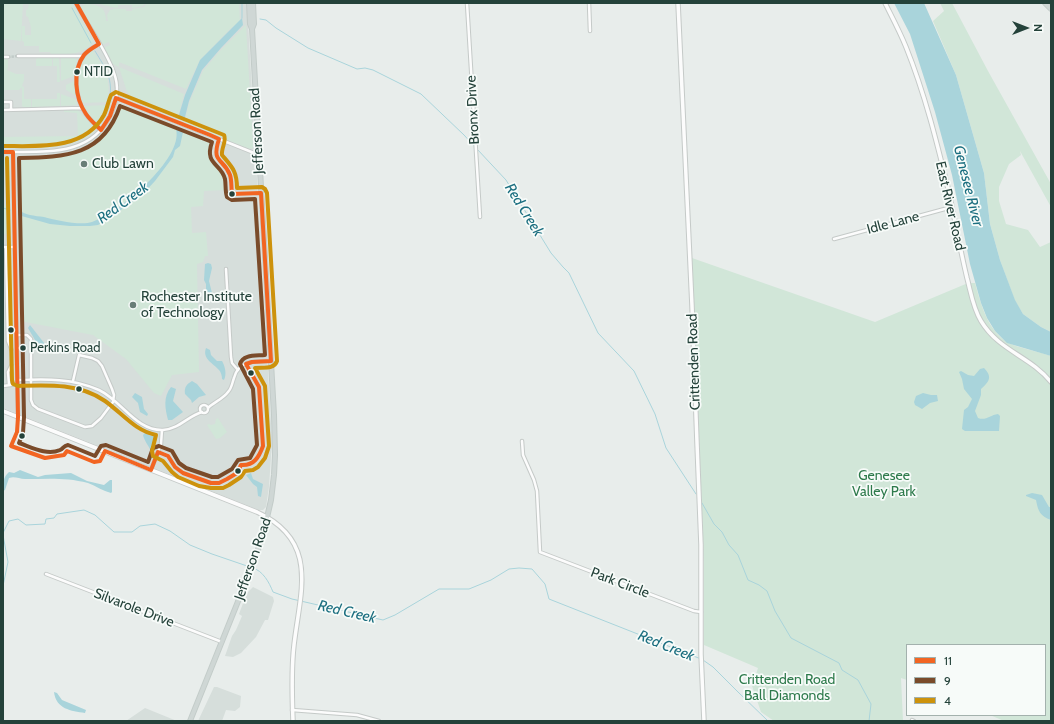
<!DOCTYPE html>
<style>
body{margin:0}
#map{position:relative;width:1054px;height:724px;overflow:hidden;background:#e8edeb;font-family:Cabin,sans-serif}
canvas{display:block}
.frame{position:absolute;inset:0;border:4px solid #24423a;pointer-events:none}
.legend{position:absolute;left:906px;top:644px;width:140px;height:72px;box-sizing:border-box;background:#f7fbf9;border:1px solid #a3b1ad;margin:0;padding:5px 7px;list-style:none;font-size:12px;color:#24423a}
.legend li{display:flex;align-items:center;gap:8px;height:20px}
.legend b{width:20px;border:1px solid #a3b1ad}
.north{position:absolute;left:1006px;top:8px;width:40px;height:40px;-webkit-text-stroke:3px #f7fbf9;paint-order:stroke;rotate:90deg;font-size:11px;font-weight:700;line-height:16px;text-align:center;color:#24423a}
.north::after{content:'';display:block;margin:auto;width:14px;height:18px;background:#24423a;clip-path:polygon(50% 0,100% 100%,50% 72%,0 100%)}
</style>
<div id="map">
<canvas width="1054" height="724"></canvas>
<div class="frame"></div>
<ul class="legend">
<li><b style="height:5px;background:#f26522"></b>11</li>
<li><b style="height:5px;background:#7a4b2a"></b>9</li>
<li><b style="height:5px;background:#cd920c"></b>4</li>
</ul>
<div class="north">N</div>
</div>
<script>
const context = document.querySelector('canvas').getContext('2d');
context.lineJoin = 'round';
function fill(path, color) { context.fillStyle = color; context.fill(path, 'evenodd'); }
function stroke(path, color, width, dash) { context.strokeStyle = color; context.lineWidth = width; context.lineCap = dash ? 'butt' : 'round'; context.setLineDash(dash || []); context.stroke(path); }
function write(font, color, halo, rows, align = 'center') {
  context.font = font + ' Cabin,sans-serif'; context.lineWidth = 3.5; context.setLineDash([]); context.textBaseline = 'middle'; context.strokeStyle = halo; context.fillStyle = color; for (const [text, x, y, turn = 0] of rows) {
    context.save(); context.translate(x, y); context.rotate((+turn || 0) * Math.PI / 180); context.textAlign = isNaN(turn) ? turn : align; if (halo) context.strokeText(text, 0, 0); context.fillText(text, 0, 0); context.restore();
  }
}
fill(new Path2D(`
 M3,3H247L272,442L269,487L266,507L263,510H259L3,408Z
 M253,587L273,597L274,601L268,620H265L256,637L241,653L233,657L225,656L232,636L236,630L242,616L239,614L247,593Z
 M214,687H217L241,696L240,707L235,711L226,710L222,721H198Z
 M145,708L177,721H126Z`), '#d6dedb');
fill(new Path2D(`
 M3,3H23L21,41L3,39Z
 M29,3H72L93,41V43C80,56 69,54 51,54L50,52H39V46H24V42L22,41V26H25V35H31V27L28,17L26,16V10L28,9Z
 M99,3H145L143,6L132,8V5H118V8L103,5Z
 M147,3H239L240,22L230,29L200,60L186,89L119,62V67L184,94L178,117L133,98L127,92L119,67L113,64L103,48L110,45L109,42L102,45L80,7C83,4 85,4 89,4C101,5 106,9 106,21H108L107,15L110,10H113V9H126V11H132V9L144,7Z
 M940,3H952L988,71L1051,184V207L1020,151L1021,155L1009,164L999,187V201L1006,224L1028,230L1040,247L1051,242V332L1041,327L1023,314L1015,301L1000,260L990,224L984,173L956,75L933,21L944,11Z
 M246,25L253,144V148L250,149L184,124L189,103L203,71L219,52Z
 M93,50C105,71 111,77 108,102L83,103C77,85 75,61 93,50Z
 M8,55V67L7,70L16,74H24V80L22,86L24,87V99H31V107H24L22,106V87L19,90H3V58Z
 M38,58H52V66H36V59Z
 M53,58H59L60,82H57V66H53Z
 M61,58H75L77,60L74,76L61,81Z
 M74,81L75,82L77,94L75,95L66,90V85Z
 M57,93H60V106L32,107V99H57Z
 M61,94L75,99L77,103L76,105L61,106Z
 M107,105L106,111L98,124L90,117L84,106Z
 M119,107L211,143L210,158L223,176L222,179L226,181L225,190L204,191L203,206L191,207L192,233L206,232L208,256H205L203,262L197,264L199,372L172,375L161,396L154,393L126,359L93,335L20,321L17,161C25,161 32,158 39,157C47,157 56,158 64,156C93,152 110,134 119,107Z
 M64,110H78L94,127L95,131C69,152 37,147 6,148L3,146V137L78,136L77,113L64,112Z
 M9,157L10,162V204L6,202V168H3V162Z
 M3,205L7,206L8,234H3Z
 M692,258L875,322L968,283H975C981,304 987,329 1007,342C1014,347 1041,352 1051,356V721H1004L990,715H1045V645H907V680L901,678L903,721H774L761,712L752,686L758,668L704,645V563Z
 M218,418L227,432L220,438L216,439L207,425L209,424L211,425L215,424L216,419Z`), '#d1e6d8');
fill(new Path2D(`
 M894,3H924L956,75L984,173L990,224L1000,260L1015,300L1023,314L1041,327L1051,332V356L1007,343L995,331L987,318L981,303L970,264L952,175L935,112L910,34Z
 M242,18L243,25L221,48L202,70L189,101L184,121L178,118L185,95L200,60Z
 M176,129L183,132L180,146L175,150L173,157L155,181L141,196L105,221L98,225L90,226H70L50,224L18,215V209C24,215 35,216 44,217C55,220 81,226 92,222C118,213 184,159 176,129Z
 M208,263L211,264L212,268L209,281L212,293L211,297L209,298L206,297V284L204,280L205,264Z
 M30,325L48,348V351L45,352L43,349L35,346V340L28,328Z
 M206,348L210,350L211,355L217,361H222C225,366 227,374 224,380L222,379C222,376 221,372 219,370C213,363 202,359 206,348Z
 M984,368C993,377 989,382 981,389V395L975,411L978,418C986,421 990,415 998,414L1000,416L999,431H965L962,429L964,410L968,407L972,399L964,389L962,379L959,372L961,371L968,375L974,376L980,369Z
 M192,381L197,384L206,395L199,397L192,403L191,400L185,394C184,387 187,384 192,381Z
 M171,387L176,389L173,401L183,412L172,420H168C165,408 163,397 171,387Z
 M135,393L142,397L144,409L148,414L147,416L140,412L138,403L132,397Z
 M923,393L931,395H937L938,401L930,403L922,409L915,405L914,402L916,396Z
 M145,433L151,436H155L157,439L153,448L150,449C148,445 144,440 143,435Z
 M20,470L38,477L45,475L71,473L87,481L104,485L110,480H112V492L111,493C103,491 96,486 88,483C66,477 46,479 25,479C19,479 15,476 9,478L5,490L3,491C3,484 3,477 9,472L14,473Z
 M251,473L253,479L263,484L261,497L258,496L257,487L253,484L246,475Z
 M1032,493L1042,495L1049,507H1051V520C1040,516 1038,511 1036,500L1026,496V495Z
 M54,692L57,693L62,700L86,710L85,713C71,711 56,709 54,692Z`), '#a9d4db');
stroke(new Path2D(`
 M242,3V18
 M72,8L91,43
 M260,19L266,20L276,28L308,48L357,69L365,68L373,70L421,94L464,135L475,147
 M95,51C106,69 114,80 109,101
 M99,122L107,110
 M70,143L82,138L94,129
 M477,149L506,180L551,253L563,267L569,273L598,333L634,371L655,414L666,448L696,494
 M3,208L10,210
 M702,503L714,524L722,532L729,545L738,555L748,580L759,585L767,591L775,611L791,638L839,663L842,670L858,680L871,704L869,721
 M3,533L9,521L18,519L26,525L45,524L46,519L54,518L57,514L84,510L95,515L114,532H132L140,526L155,524L170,531L190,545L212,554L250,567
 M3,535L8,562L3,586
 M253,568C263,571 269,582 273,592L292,599L383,620L395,615L439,589H469L491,580L509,569L519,568L532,569L545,584L549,599L701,659
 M703,660L713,667L738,692L768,721`), '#a9d4db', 1);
stroke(new Path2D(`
 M8,57L18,56`), '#c1cbc8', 2.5, [2.5, 1]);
const minor = new Path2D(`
 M467,3L480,217
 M589,3L590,31
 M99,44C94,47 88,50 84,55C73,69 75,97 84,111C88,119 95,124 101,130
 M18,56H83
 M3,57H8
 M116,98L254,153H259
 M3,102H11V110
 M3,110L82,108
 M3,152C43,151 91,158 111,114C117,101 119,86 114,73C106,49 87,25 76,3
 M13,152L18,417
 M834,239L952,207
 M3,247H15
 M6,248L8,341L12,351V364L8,372L9,385
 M226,269L231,357L232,363L238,370
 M17,335H27L31,339V400L33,405L38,409L85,427L92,426L101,418L113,402L114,395L112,389L102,366L98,361L92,358L79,355L73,381
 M18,380C46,379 73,378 99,390C122,401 136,431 163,430C179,429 188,416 202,412
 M3,386L18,384
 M200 409a4 4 0 1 1 8 0a4 4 0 1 1-8 0Z
 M208,408C214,402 223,399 228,392C232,388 232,383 234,378C238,360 256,361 271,361
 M522,441L523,455L534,480L537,491L540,552L694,611L701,612
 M151,470L161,444L162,430
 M46,574L222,642
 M292,710L357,715L379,721
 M912,720L914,721`);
const tertiary = new Path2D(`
 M678,3L692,306L697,443L701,545V654L704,721
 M885,3C892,17 900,32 906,47C925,94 937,143 949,192C955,220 960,249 967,278C971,293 973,308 981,321C999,351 1030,356 1051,382
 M3,411L257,512C320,541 300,592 294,645C291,670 292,696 293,721`);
const primary = new Path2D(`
 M1045,3L1051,9
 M252,29L254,24L253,3
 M190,721L253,564L263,535L271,500L274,475L275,455L274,415L252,29L250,24L249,3`);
stroke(minor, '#c5cac8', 4.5);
stroke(tertiary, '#c5cac8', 5.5);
stroke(primary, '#c3ccc9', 6);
stroke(minor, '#fcfcfc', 2.5);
stroke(tertiary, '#fcfcfc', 3.5);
stroke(primary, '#cfd7d5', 4);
stroke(new Path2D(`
 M3,152H13L18,417L17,432L11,446L45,458L64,455L67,451L94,462L100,461L105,451L151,470L158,452L168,456L175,467L183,473L211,483H219L227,479L237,473L241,465C254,466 259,457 263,446L259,387L246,364L252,362L271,361L261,193L232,194C231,188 232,181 230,175C223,157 211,164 219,139L210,135L116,98L110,116L101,130C96,125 90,120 86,114C75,98 72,71 84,55C88,50 94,47 99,44L76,3`), '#f26522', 4);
stroke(new Path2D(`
 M120,106L212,142C204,165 221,163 225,179C226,185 225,191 227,197L232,200L255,199L265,355C256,356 243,354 240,364L253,389L257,445L250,458L238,460L232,469L218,477H212L186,468L179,463L172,451L159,446L153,448L148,462L106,445L101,446L95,456L68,445C63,446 64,448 60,450C47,456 31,447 19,443L23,433L24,417L19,158C66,157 103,156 120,106Z`), '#7a4b2a', 4);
stroke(new Path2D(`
 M3,146C37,146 84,151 104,115C107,109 108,102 111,95L116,92L224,135C227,141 221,148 222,155C232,167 237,171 237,188L262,187L265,189L267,193L277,361C274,370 263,367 255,368L265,386L269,446L265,458L258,467L253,470L245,471L241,477L229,485L223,488H211L199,486L178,477L172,472L163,461L153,456L152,451L156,435C135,431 122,413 105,401C79,383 47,385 18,386L13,384L12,380L7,158`), '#cd920c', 4);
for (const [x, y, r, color] of [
 [77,72,3.5,"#24423a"],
 [84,164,4,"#697e78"],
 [232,194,3.5,"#24423a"],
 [133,305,4,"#697e78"],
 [11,330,3.5,"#24423a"],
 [23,348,3.5,"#24423a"],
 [251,373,3.5,"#24423a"],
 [79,389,3.5,"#24423a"],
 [22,436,3.5,"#24423a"],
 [238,471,3.5,"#24423a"]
]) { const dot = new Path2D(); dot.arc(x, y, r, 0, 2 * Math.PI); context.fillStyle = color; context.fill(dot); stroke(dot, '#f7fbf9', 1.5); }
write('13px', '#24423a', '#f7fbf9', [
 ["NTID",84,72],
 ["Perkins Road",30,348]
], 'left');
write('14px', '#24423a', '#f7fbf9', [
 ["Bronx Drive",473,110,-93],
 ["Jefferson Road",257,131,-93],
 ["East River Road",950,206,77],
 ["Idle Lane",893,223,-15],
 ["Crittenden Road",694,362,-92],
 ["Jefferson Road",253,559,-71],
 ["Park Circle",620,583,21],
 ["Silvarole Drive",134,608,21]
]);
write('14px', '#24423a', '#f7fbf9', [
 ["Club Lawn",92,164],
 ["Rochester Institute",141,297],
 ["of Technology",141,313]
], 'left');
write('14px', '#2d7a4b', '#f7fbf9', [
 ["Genesee",884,476],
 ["Valley Park",884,492],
 ["Crittenden Road",787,680],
 ["Ball Diamonds",787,696]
]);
write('italic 15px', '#1c6f80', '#f7fbf9', [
 ["Genesee River",968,186,76],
 ["Red Creek",123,203,-36],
 ["Red Creek",524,210,58],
 ["Red Creek",347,612,13],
 ["Red Creek",666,646,22]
]);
</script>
